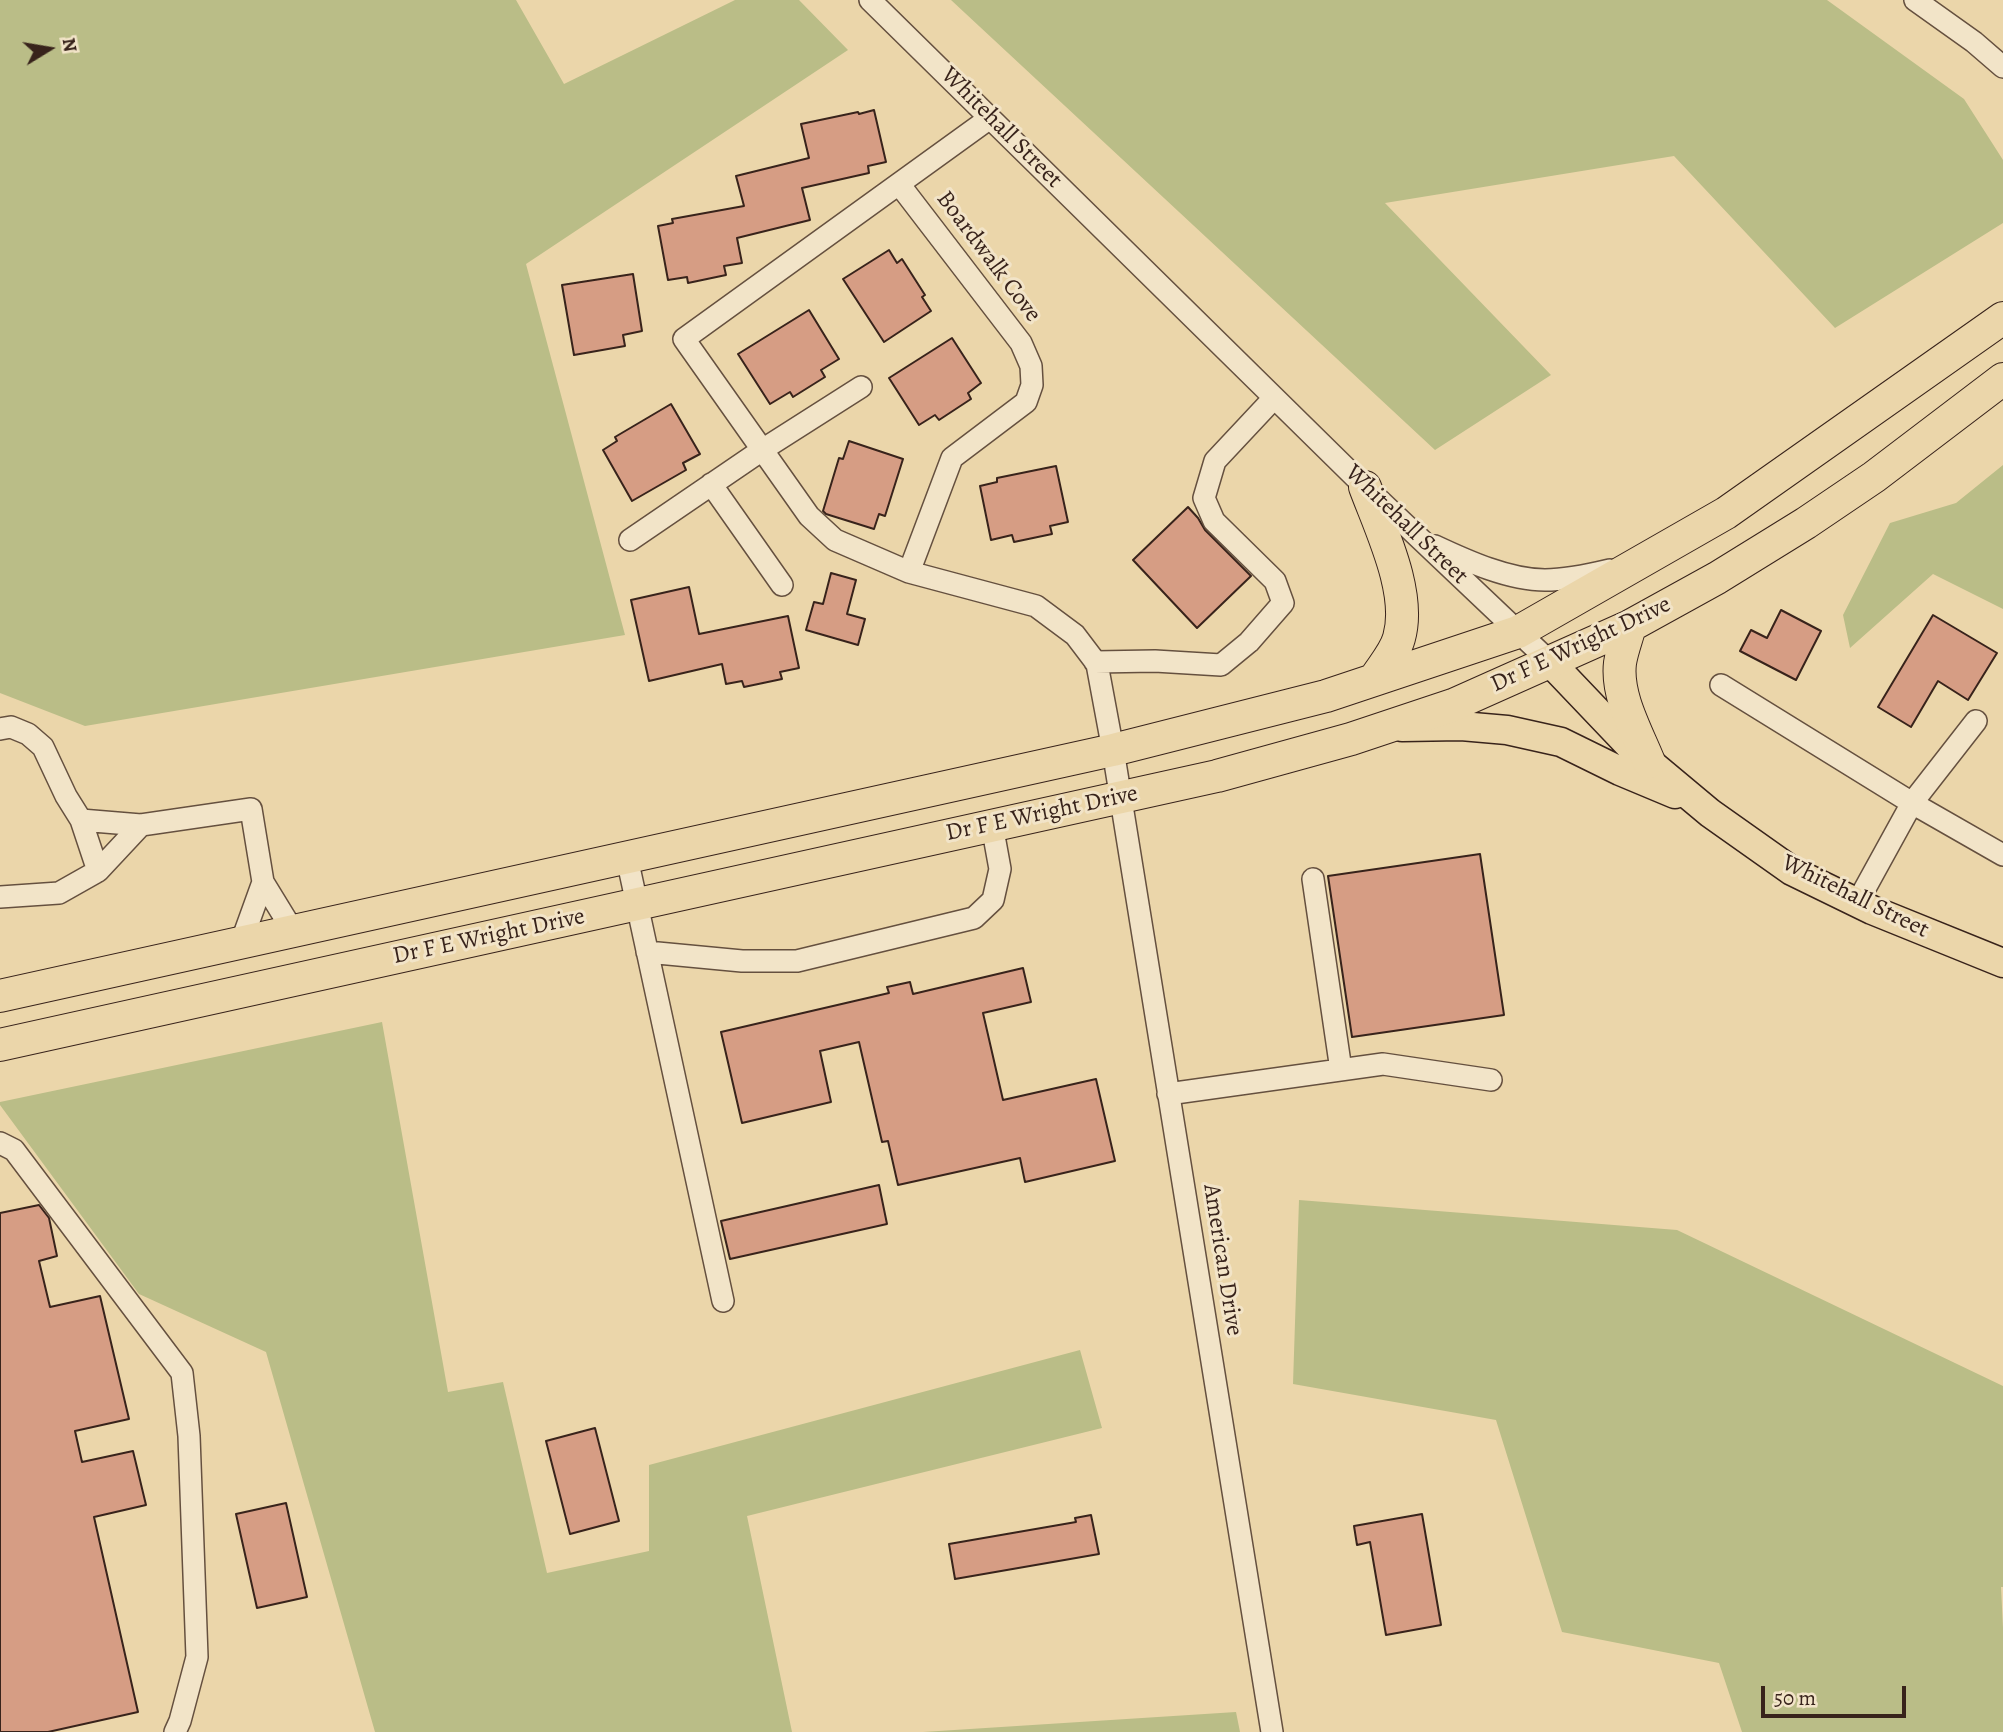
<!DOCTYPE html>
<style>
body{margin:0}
#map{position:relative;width:2003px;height:1732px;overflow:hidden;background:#ebd6aa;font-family:Alegreya,serif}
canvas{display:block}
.north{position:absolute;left:14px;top:14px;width:70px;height:70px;-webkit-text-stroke:5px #f2e4c8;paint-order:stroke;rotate:79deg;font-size:19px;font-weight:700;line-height:28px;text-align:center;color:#38231b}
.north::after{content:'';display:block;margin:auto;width:24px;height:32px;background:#38231b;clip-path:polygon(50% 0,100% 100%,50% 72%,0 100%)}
.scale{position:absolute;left:1761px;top:1686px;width:145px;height:32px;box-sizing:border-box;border:4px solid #38231b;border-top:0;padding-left:9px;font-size:21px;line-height:24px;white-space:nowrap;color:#38231b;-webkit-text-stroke:5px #f2e4c8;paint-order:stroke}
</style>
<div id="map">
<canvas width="2003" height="1732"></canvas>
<div class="north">N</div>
<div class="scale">50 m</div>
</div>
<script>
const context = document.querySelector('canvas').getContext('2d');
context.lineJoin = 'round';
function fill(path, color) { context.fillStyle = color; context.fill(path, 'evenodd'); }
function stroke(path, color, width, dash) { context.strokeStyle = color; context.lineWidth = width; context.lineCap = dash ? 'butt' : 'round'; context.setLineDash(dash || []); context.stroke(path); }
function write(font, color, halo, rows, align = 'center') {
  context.font = font + ' Alegreya,serif'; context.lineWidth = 6; context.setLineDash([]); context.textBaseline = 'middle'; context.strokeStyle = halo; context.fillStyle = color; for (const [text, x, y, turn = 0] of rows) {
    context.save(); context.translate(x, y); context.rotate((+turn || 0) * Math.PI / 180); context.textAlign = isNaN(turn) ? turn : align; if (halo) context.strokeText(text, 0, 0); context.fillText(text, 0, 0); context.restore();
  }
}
fill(new Path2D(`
 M0,0H516L564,84L735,0H799L848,50L526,264L625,635L85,726L0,693Z
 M951,0H1827L1964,99L2003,160V223L1835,328L1674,156L1385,203L1551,375L1435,450Z
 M2003,465V609L1933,574L1850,648L1843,615L1890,523L1956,503Z
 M382,1022L448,1392L503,1382L547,1573L649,1551V1465L1080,1350L1102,1428L747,1516L792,1732H375L266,1352L139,1294L0,1105V1102Z
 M1299,1200L1677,1230L2003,1386V1587H2001L2003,1628V1732H1742L1719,1663L1562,1632L1496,1420L1293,1384Z
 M1236,1712L1240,1732H923Z`), '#babd87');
const building = new Path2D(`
 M874,110L886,162L868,166L869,173L802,188L810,220L737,238L742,263L724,266L726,275L688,283L687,277L668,280L658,226L673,223L672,219L744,206L736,176L809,158L801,124L858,112L859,114Z
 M889,250L897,263L902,259L925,295L922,297L931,311L884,342L843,279Z
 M633,274L642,331L623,335L625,346L574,355L562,285Z
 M809,310L839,359L821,370L825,377L793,397L790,392L770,404L738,354Z
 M952,338L981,383L968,393L971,399L939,420L935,415L919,425L889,378Z
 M671,404L700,454L683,463L686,470L632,501L603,450L617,441L615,437Z
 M849,441L903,459L885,516L879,514L874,529L826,514L823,511L839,458L843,459Z
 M1056,466L1068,522L1050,526L1052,534L1014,542L1012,535L991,540L980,486L997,482V478Z
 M1188,507L1198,518L1205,530L1251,576L1197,628L1133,560Z
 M831,573L856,580L847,614L865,619L858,645L806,630L814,602L823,604Z
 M689,587L699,634L788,616L799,668L780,672L782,679L744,687L742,681L726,684L722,664L649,681L631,600Z
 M1781,610L1821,631L1796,680L1740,651L1751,630L1767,638Z
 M1933,615L1997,653L1968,700L1938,681L1911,727L1878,707Z
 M1480,854L1504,1015L1352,1037L1328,876Z
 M1023,968L1031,1002L983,1013L1003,1100L1096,1079L1115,1161L1025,1182L1020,1158L898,1185L888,1141L882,1142L859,1042L820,1051L831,1102L742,1123L721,1032L889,993L887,987L910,982L913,994Z
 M879,1185L887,1224L730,1259L721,1221Z
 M39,1205L49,1218L57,1256L39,1261L50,1307L100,1296L129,1419L75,1431L82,1462L133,1451L146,1505L94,1517L138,1712L48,1732H0V1213Z
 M595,1428L619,1521L570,1534L546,1441Z
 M286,1503L307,1597L257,1608L236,1514Z
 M1422,1514L1441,1625L1386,1635L1370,1542L1357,1545L1354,1526Z
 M1091,1515L1099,1554L955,1579L949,1544L1076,1522L1075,1518Z`);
fill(building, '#d69d84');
stroke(building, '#38231b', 2);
const minor = new Path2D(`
 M870,0L1355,477L1550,662
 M1915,0L1974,42L2003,67
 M990,118L684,339L809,516L835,540L909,572L1036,606L1075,635L1097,664L1113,750L1272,1732
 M899,184L1021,343L1031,366L1032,385L1026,402L952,458L909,572
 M711,484L782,585
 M630,540L762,450L861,387
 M1435,546C1467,561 1509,580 1545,580C1566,580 1589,575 1610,570
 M1095,662L1155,661L1221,665L1249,642L1283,603L1275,581L1214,521L1204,498L1215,461L1274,398
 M1721,685L1912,803L1976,721
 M0,729L11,727L28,734L43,747L66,796L81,820L98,871L59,893L0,897
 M81,820L141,825L98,871
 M141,825L251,809L263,882L293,931
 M627,858L723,1301
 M1313,879L1341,1070
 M1857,903L1912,803L2003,855
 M241,943L263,882
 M647,952L742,961H797L974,918L993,900L1000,869L992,825
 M1168,1094L1383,1064L1491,1080
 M0,1143L14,1150L182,1373L189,1436L197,1657L180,1721L175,1732`);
const major = new Path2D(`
 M1550,662L1631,747L1710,813L1792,871L1872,910L2003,963
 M1402,727L1461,726L1507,730L1561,742L1620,771L1675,794`);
const highway = new Path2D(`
 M1365,487C1381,530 1412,593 1399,638C1395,653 1382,667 1374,680
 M1630,626C1627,638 1622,650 1620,663C1616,696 1637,732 1649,762
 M0,996L1113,750L1326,696L1518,632L1726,513L2003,318
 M0,1045L1217,776L1351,739L1453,705L1630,626L1717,578L1806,523L1874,477L2003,379`);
stroke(minor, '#65503f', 24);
stroke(major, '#38231b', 31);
stroke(highway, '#38231b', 34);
stroke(minor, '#f2e4c8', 21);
stroke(major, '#ebd6aa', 28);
stroke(highway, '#ebd6aa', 32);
write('24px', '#38231b', '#f2e4c8', [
 ["Whitehall Street",1001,128,45],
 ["Boardwalk Cove",988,257,53],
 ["Whitehall Street",1406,525,44],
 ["Dr F E Wright Drive",1581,645,-25],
 ["Dr F E Wright Drive",1042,814,-12],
 ["Whitehall Street",1855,897,26],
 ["Dr F E Wright Drive",489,937,-12],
 ["American Drive",1222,1260,81]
]);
</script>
